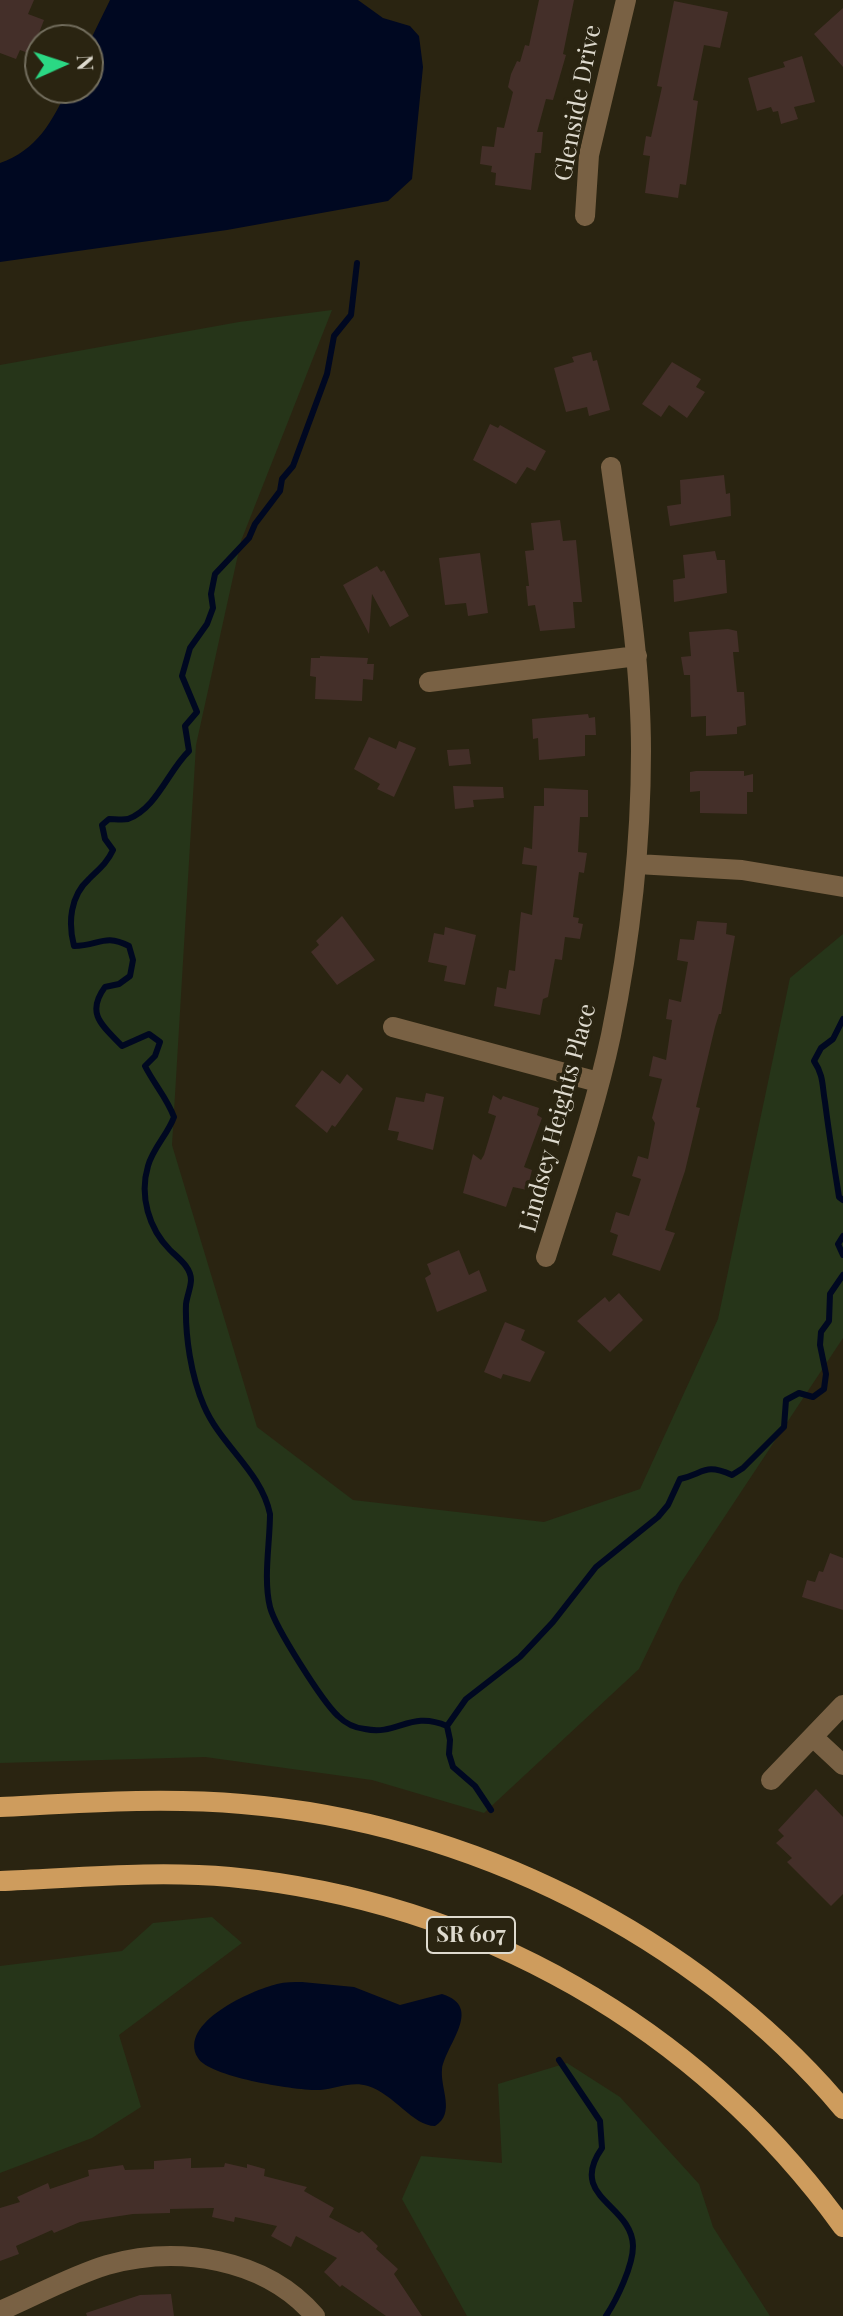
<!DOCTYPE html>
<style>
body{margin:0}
#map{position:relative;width:843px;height:2316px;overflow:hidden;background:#2a2411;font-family:"Playfair Display",serif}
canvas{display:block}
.north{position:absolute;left:24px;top:24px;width:80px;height:80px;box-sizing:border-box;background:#2a2411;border:2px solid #726d5d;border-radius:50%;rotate:87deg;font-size:22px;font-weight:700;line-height:32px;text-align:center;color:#dedace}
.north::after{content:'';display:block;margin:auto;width:28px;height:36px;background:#2bd884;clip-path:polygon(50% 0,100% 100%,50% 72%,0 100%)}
</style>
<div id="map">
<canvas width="843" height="2316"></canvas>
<div class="north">N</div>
</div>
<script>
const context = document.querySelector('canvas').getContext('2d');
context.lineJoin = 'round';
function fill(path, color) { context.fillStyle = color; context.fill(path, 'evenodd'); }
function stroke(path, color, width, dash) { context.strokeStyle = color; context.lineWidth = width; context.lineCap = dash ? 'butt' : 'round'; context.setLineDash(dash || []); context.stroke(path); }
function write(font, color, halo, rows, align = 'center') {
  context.font = font + ' "Playfair Display",serif'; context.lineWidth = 7; context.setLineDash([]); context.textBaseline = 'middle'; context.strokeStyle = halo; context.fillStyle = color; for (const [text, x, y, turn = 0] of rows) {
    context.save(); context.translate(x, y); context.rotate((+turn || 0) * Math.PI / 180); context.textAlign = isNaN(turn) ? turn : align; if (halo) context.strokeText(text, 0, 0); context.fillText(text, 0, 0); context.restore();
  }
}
fill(new Path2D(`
 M332,310L241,541L196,745L172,1145L257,1427L353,1500L544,1522L640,1489L718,1319L790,978L843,934V1338L680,1584L639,1669L484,1813L372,1780L205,1757L0,1763V365L239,322Z
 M212,1917L242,1943L119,2035L141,2107L92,2138L0,2173V1966L122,1951L153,1923Z
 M567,2063L620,2097L699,2184L713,2227L770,2316H467L402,2199L421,2156L502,2163L498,2084Z`), '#263519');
fill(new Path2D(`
 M110,0H358L383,18L410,26L419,36L423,67L412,179L388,201L227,230L0,262V163C37,150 52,122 68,88H88V45Z
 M302,1982L354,1987L400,2005L442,1994C484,2007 446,2044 442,2069C440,2089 456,2113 435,2126C413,2126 394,2094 368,2086C351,2081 336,2089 320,2090C297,2091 209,2077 198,2058C177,2023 252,1990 277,1984C285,1982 294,1982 302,1982Z`), '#000821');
stroke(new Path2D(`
 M357,263L351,315L334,336L327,374L293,466L282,479L280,491L255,524L249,538L215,574L211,594L213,608L207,624L190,648L182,676L197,712L185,726L189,751C168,771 157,808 128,819C123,820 114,819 109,819L102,825L105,839L113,850C107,863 99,869 89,879C70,896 68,923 74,946C99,946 104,933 129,946L133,960L130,976L119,984L105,987C85,1014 103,1026 122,1046L149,1034L160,1042L155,1056L145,1066C154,1084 167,1098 174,1117C168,1134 153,1148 148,1166C139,1196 149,1229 170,1250C178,1258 191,1267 191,1280C191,1287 187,1296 186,1304C185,1336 191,1376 204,1406C221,1446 261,1471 270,1514C270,1543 263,1578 270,1607C275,1627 322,1701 338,1716C345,1723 355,1728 365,1729C398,1736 410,1710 447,1726L450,1740L449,1754L453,1767L475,1786L491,1810
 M843,1019L833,1039L821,1048L814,1061C824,1076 822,1086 825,1102C829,1134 834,1165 839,1197L843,1200
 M843,1236L838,1244L843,1255
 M447,1726L466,1699L520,1657L553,1622L596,1567L658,1517L668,1505L680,1479C705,1473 704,1463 732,1475L743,1468L784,1427L786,1400L799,1393L813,1397L824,1389L826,1374L820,1345L821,1332L829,1321L830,1294L843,1275
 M559,2060L600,2121L602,2148C567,2198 632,2204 633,2246C633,2266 617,2299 606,2316`), '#000821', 6);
fill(new Path2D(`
 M0,0H34L28,14L44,20L31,54L20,50L16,59L0,53Z
 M539,0H574L563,54L566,55L553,100L546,99L537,132H543L541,153H535L531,190L495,185L496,173L491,172L492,166L480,164L482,146L494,147L497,127L504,128L513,92L508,87L511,74L517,61L520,62L525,45L529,46Z
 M674,1L728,12L720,48L704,45L693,100L698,101L686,185L680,184L678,198L645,193L650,156L643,155L646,136L651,137L662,87L657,86Z
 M843,8V67L814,34Z
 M802,56L815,102L794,107L798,119L781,124L778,111L773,112L771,107L757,111L748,78L785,67L783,62Z
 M591,352L593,361L597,360L610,410L589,416L587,407L566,412L554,368L574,362L572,357Z
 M672,362L701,379L696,387L705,392L687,418L669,405L661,417L642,404Z
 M490,424L498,428L500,425L546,451L535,471L527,467L516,484L473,460Z
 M724,475L726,494L730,493L731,516L670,526L667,506L681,504L680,480Z
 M560,520L563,541L576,540L582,602H573L575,628L540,631L535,605L528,606L526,586H529L525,551L534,550L531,523Z
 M715,551L717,560H725L727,593L674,602L673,580L685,578L683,555Z
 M480,553L488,613L468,616L466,603L445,605L439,558Z
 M377,566L381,572L384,570L409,616L390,627L372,594L369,634L343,585Z
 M728,629L737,631L739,652H733L737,692H744L746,725L737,727V734L706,736V716L691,717L690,675H684L681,657L691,656L689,632Z
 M320,656L368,658L367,664H374L373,680L363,679L362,701L315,699L316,677L310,676L311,658H320Z
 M588,714L589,718L595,717L596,735H585V756L539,760L538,738L533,739L532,719Z
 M369,737L396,749L399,741L416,748L394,797L377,789L380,784L354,769Z
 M469,749L471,764L449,766L447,750Z
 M696,771H744V776L753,774V792H747V814L700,813V791L690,792V772Z
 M453,786L503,787L504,798L473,800L474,807L455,809Z
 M544,788L588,790V817H580L578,852L587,853L584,873L579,872L573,917L579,918L578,923L583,924L580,939L565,937L562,960L555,959L548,997L543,999L540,1015L494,1006L497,987L506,989L509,970L515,971L521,912L532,915L537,866L522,864L524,847L532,849L534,806H544Z
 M342,916L375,960L337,985L311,952L319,945L316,941Z
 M697,921L727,923L726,934L735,936L721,1014H719L715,1027L696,1107L700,1108L685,1171L665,1230L675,1233L660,1271L612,1255L618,1235L610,1232L616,1212L629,1216L641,1179L632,1176L638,1156L648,1159L655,1123L652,1118L662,1079L649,1076L653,1056L666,1060L672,1020L666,1019L669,999L681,1002L688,962L677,960L680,939L694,940Z
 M445,927L476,935L465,985L444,981L447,966L428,962L434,933L444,935Z
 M322,1070L340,1084L347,1074L363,1089L335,1127L332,1125L327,1133L295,1106Z
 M426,1093L444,1097L433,1150L397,1140L399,1132L388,1130L396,1097L424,1102Z
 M493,1095L501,1100L503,1096L539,1108L537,1115L542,1118L524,1167L532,1170L527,1190L513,1187L506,1207L463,1193L473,1154L481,1160L484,1155L496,1116L488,1113Z
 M459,1250L469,1275L479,1270L487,1291L437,1312L425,1278L431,1274L427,1264Z
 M619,1293L643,1320L610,1352L577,1321L605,1297L609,1302Z
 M505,1322L525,1330L521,1340L545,1352L530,1382L503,1374L501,1379L484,1372Z
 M830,1553L843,1558V1610L802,1597L807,1580L815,1582L819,1571L823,1572Z
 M816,1789L843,1817V1894L831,1906L787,1862L792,1858L776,1843L784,1836L778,1830Z
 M191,2158V2168L224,2167L225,2163L247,2168V2164L265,2169L264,2176L307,2187L304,2191L334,2208L329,2217L359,2233L362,2231L378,2246L376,2249L398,2269L394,2274L422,2316H386L342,2285L340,2287L324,2272L337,2258L296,2236L291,2247L271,2236L277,2226L235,2217L234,2222L212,2217L214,2208L170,2209V2213L133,2214L80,2222L54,2233L52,2230L16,2246L19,2254L0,2261V2208L20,2202L17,2197L48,2183L50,2189L89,2176L88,2170L123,2165L125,2170L154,2169V2161Z
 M171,2294L174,2316H87L86,2313L140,2295Z`), '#442f29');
stroke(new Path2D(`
 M585,216L589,155L626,0
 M429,682L637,656
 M637,864L742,870L843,887
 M393,1027L598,1082
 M546,1257C569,1184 595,1110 611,1035C630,942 641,846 641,751C641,656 624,562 611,467
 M813,1737L843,1765
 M771,1780L843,1705
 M0,2311C35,2296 71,2276 107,2265C178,2245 265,2258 315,2316`), '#796144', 20);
stroke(new Path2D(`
 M0,1807C80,1803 162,1797 242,1804C468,1822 696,1935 843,2109
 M0,1881C76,1878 155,1870 230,1877C477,1901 697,2026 843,2227`), '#ce9c5d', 20);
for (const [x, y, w] of [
 [471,1935,88]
]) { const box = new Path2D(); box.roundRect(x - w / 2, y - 18, w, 36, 6); context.fillStyle = '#2a2411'; context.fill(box); stroke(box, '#dedace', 2); }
write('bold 22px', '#dedace', null, [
 ["SR 607",471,1935]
]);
write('24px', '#dedace', '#2a2411', [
 ["Glenside Drive",578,103,-79],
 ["Lindsey Heights Place",558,1118,-75]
]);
</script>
